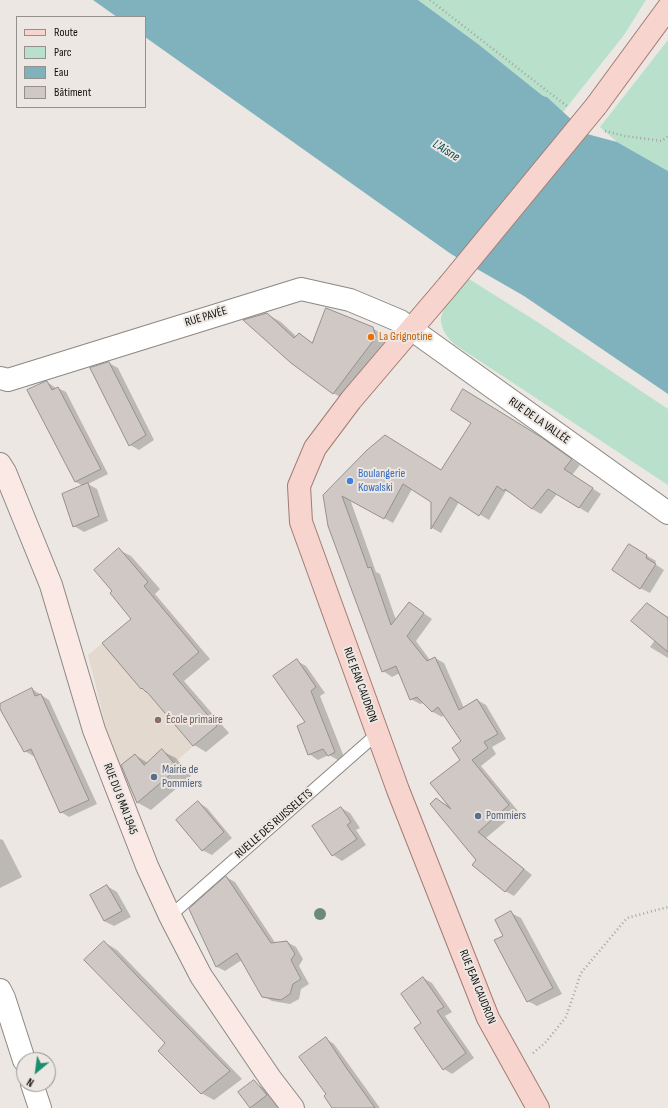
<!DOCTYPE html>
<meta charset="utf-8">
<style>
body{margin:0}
#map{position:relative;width:668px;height:1108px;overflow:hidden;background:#ece7e2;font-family:"Sofia Sans Condensed",sans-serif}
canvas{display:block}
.legend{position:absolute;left:16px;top:16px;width:130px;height:92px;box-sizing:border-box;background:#ece7e2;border:1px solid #94918d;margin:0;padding:5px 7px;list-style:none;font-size:12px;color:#100f0d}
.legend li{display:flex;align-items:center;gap:8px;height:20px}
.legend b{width:20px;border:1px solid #94918d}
.north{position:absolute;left:16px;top:1052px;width:40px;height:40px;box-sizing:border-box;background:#ece7e2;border:1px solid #94918d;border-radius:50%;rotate:209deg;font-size:11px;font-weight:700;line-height:16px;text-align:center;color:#100f0d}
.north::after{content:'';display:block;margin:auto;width:14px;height:18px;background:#1b8e6f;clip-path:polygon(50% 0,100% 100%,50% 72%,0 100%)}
</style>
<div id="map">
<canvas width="668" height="1108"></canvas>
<ul class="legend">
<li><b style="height:5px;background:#f7d4cd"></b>Route</li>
<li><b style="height:11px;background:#b8e0cb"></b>Parc</li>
<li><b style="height:11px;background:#80b2be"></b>Eau</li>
<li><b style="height:11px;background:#cfc8c5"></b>Bâtiment</li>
</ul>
<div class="north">N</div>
</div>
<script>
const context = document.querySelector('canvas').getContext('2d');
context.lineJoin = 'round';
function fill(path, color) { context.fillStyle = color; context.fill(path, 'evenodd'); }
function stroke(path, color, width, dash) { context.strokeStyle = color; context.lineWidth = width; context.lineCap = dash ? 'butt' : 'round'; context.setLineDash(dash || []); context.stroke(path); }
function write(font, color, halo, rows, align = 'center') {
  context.font = font + ' "Sofia Sans Condensed",sans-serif'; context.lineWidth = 4; context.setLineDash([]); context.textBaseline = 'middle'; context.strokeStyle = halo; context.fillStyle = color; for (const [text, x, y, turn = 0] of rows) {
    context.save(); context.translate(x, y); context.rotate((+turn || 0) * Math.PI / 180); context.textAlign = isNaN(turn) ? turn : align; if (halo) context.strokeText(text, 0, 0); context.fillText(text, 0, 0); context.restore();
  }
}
fill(new Path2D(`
 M123,626L146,653L151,648L217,726L174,763L178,768L137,803L125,780L107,731L88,655Z`), '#e3d9ce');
fill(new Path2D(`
 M418,0H646L624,35L563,112L547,97L543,96L478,44Z
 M668,40V171L617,142L600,127Z
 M469,279L539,323L668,409V485L454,344C449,339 444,333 442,326C436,310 459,290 469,279Z`), '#b8e0cb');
fill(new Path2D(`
 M93,0H418L478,44L543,96L547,97L587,134L617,142L668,171V394L524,296L451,254L145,37V17H117Z`), '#80b2be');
fill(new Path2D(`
 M267,314L281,322L297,337L299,334L313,343L372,328L386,336L390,345L347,401L333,393Z
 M109,363L118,368L154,440L139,450L130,445Z
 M47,382L56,388H58L66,392L108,474L88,484L97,489L108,521L84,532L74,526L83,486L76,482L28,390Z
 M550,444L580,465L572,475L601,494L588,513L557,494L541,514L532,509L514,494V495L506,491L489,520L459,502L441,533L432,528V501L412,489L393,523L350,499L376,572L380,574L396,620L410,604L432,619L416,641L430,660L435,658L444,663L464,708L477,700L486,705L506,739L492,747L496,754L481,766L518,811L486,838L532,875L514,896L505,891L477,860L436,799L449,806L462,760V741L444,714L442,717L433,712L424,703L420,704L411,699L400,673L392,677L383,671L324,495L441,471Z
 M629,545L656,561L655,564L664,570L650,593L640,588Z
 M119,550L131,556L160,589L155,594L210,659L184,681L229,733L206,752L194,745L150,693L141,688L132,619L114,591Z
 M647,604L668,617V658L650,647L655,640Z
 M297,661L306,666L325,693L320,696L344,757L338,760L329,755L318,760L309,754L307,723Z
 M32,689L49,700L97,804L69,817L61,812L35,755L33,756L25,751L0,707Z
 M162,751L176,758L191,776L151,810L138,803L122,766L135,755L148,763Z
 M198,802L207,808L232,838L212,855L202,850Z
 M341,808L350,813L360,828L356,830L366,845L342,861L333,855Z
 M0,839L3,840L22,877L0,888Z
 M226,877L235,882L276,944L287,942L296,947L303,959L299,966L309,984L301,989L299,999L290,1004L272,1001L263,996L242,960L225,971L217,967L190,909Z
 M107,886L117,892L131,917L114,926L104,921Z
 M511,913L521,918L562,994L537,1006L528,1001L504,936Z
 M104,942L117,950L242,1079L214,1100L201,1093L166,1043Z
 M423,978L432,983L452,1012L445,1016L474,1058L452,1074L444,1069L423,1023Z
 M326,1039L334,1044L380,1108H333L327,1095Z
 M257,1084L265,1089L280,1108H251L244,1099Z`), '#0003');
const building = new Path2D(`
 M326,308L373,327L376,337L333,394L291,363L243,320L267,313L294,338L299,333L312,343Z
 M109,362L146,435L129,446L90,368Z
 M47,381L52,390L58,387L101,469L75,482L27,390Z
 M463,389L541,437L572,459L564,469L593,488L579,508L548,489L532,509L505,489L504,491L497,486L479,516L450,497L431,529V502L403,484L384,519L342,496L368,568L371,567L391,625L409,602L424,613L407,636L427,661L435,657L459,710L477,699L498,734L484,742L488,748L472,760L509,805L478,832L524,869L505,892L472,865L476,860L430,804L436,798L451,809L430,783L460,760L452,748L461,741L438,707L432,712L417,697L410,700L396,666L382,672L328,526L323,495L367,450L385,435L441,470L471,423L451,410Z
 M88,483L99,516L73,527L62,494Z
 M629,544L647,555L646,558L656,564L640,589L612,570Z
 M119,548L148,582L144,586L199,652L173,674L217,726L193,746L147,692H146L142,688L141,689L102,643L131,619L110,593L112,591L94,570Z
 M647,603L668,618V652L631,621Z
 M297,659L316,687L311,691L335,752L328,756L323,749L308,755L297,726L305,722L273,676Z
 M32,688L35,696L41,694L89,800L60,813L31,749L24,752L0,709V704Z
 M162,749L178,768L137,803L121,765L135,754L144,765Z
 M198,801L224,832L202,851L176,820Z
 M341,807L351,822L347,825L357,839L332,856L312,826Z
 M226,876L271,943L287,941L295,954L291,960L301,979L293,984L290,994L281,1000L262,997L237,953L216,967L189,909Z
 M107,885L122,911L104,921L90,895Z
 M511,911L553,988L527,1002L494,940L503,936L495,920Z
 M104,941L139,978L230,1071L201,1094L158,1051L165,1043L84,960Z
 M423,977L444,1007L437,1011L466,1053L443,1070L414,1028L421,1023L401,994Z
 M326,1037L345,1066L375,1108H332L324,1096L326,1094L299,1057Z
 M254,1080L267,1095L250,1108L238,1092Z`);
fill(building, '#cfc8c5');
stroke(building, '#96908d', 1);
const lane = new Path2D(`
 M170,916L378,733`);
const street = new Path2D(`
 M0,378L8,380L301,289L350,300L400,321L668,513
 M0,990L4,998L24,1060
 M32,1084L40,1108`);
const secondary = new Path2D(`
 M0,464L5,472L51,585L94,730L147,866L170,916L201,976L270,1078L293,1108`);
const primary = new Path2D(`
 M596,106L668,8
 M448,286L351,400L315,448L299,486L301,522L398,790L488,1018L538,1108`);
stroke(lane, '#8c8883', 13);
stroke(street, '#8c8883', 24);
stroke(secondary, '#8c8883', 24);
stroke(primary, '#a37c74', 24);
stroke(new Path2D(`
 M430,0L542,87L567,106
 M605,131L625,136L662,141L668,136
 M533,1053L546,1042L566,1017L581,973L627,918L668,907`), '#a7a39f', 2.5, [1, 3]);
stroke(lane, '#fff', 11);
stroke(street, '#fff', 22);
stroke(secondary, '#fbe9e6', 22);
stroke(primary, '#f7d4cd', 22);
const primaryBridge = new Path2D(`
 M448,286L596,106`);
stroke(primaryBridge, '#a37c74', 24, []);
stroke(primaryBridge, '#f7d4cd', 22);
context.fillStyle = '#6c8a7c';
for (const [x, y] of [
 [320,914]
]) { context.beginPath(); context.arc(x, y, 6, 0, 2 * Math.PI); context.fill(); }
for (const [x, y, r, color] of [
 [371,337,4,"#e8710a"],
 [350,481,4,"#3f7fe0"],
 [158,720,4,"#8d6e63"],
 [154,777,4,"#5c6f8a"],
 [478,816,4,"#5c6f8a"]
]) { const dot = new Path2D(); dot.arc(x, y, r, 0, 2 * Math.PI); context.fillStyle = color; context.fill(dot); stroke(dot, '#ece7e2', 1.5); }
write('12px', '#100f0d', '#ece7e2', [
 ["RUE PAVÉE",206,317,-17],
 ["RUE DE LA VALLÉE",539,421,35],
 ["RUE JEAN CAUDRON",360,685,70],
 ["RUE DU 8 MAI 1945",120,799,69],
 ["RUELLE DES RUISSELETS",274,824,-41],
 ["RUE JEAN CAUDRON",477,987,68]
]);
write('12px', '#c56008', '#ece7e2', [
 ["La Grignotine",379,337]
], 'left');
write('12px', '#366cbe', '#ece7e2', [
 ["Boulangerie",358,474],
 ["Kowalski",358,488]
], 'left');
write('12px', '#785e54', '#ece7e2', [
 ["École primaire",166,720]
], 'left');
write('12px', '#4e5e75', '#ece7e2', [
 ["Mairie de",162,770],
 ["Pommiers",162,784],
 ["Pommiers",486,816]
], 'left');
write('italic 13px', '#024e5c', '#ece7e2', [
 ["L'Aisne",446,151,32]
]);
</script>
